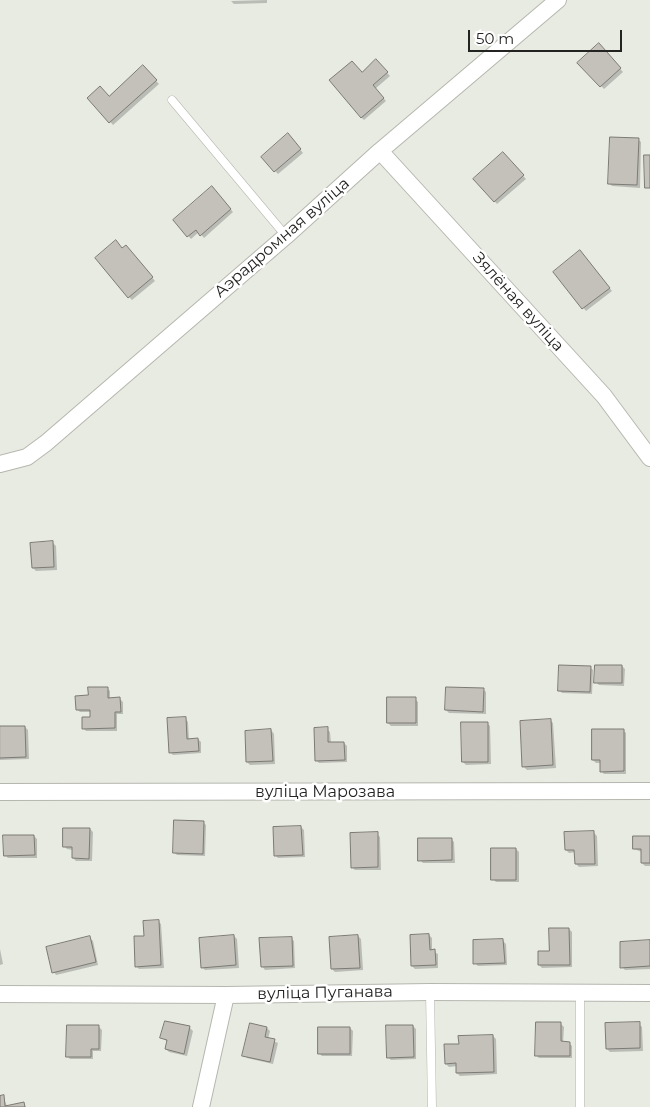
<!DOCTYPE html>
<meta charset="utf-8">
<style>
body{margin:0}
#map{position:relative;width:650px;height:1107px;overflow:hidden;background:#e8ebe2;font-family:Montserrat,sans-serif}
canvas{display:block}
.scale{position:absolute;left:468px;top:30px;width:154px;height:22px;box-sizing:border-box;border:2px solid #232421;border-top:0;padding-left:6px;font-size:15px;line-height:18px;white-space:nowrap;color:#232421;-webkit-text-stroke:4px #fff;paint-order:stroke}
</style>
<div id="map">
<canvas width="650" height="1107"></canvas>
<div class="scale">50 m</div>
</div>
<script>
const context = document.querySelector('canvas').getContext('2d');
context.lineJoin = 'round';
function fill(path, color) { context.fillStyle = color; context.fill(path, 'evenodd'); }
function stroke(path, color, width, dash) { context.strokeStyle = color; context.lineWidth = width; context.lineCap = dash ? 'butt' : 'round'; context.setLineDash(dash || []); context.stroke(path); }
function write(font, color, halo, rows, align = 'center') {
  context.font = font + ' Montserrat,sans-serif'; context.lineWidth = 5; context.setLineDash([]); context.textBaseline = 'middle'; context.strokeStyle = halo; context.fillStyle = color; for (const [text, x, y, turn = 0] of rows) {
    context.save(); context.translate(x, y); context.rotate((+turn || 0) * Math.PI / 180); context.textAlign = isNaN(turn) ? turn : align; if (halo) context.strokeText(text, 0, 0); context.fillText(text, 0, 0); context.restore();
  }
}
fill(new Path2D(`
 M267,0V3L234,4L231,1Z
 M599,45L623,72L604,89L579,63Z
 M379,64L390,76L375,89L386,101L364,120L361,117L362,73Z
 M143,67L159,84L113,125L89,98L109,97Z
 M291,138L303,153L278,174L262,157Z
 M638,139L641,142L640,188L612,186L609,183Z
 M503,154L526,179L497,204L475,179Z
 M215,191L233,212L204,238L199,232L191,239L174,220Z
 M122,249H129L155,281L132,300L129,297Z
 M583,255L612,291L586,311L555,272Z
 M53,543L56,546L57,570L36,571L33,568Z
 M622,666L625,669L624,686L599,685L596,682Z
 M590,667L593,670L592,694L562,693L559,690Z
 M107,688L110,691V699H120L123,702V714H117V731H86L83,728L92,718L91,712H80L77,709L90,697Z
 M483,689L486,692V714L449,713L446,710Z
 M415,699L418,702V726H391L388,723Z
 M185,718L188,722L189,740L198,739L201,742V753L173,755L170,752Z
 M550,720L553,723L556,768L527,770L524,767Z
 M487,723L490,726L491,764L466,765L463,762Z
 M25,727L28,730L29,759L0,760V728Z
 M327,729L330,732L331,743H344L347,746V762L319,763L316,760Z
 M271,730L274,734L275,764L250,765L247,762Z
 M623,730L626,733V774H604L601,771V763H596L593,760Z
 M203,822L206,825L205,856L177,855L174,852Z
 M301,827L304,830L305,857L278,858L275,855Z
 M90,829L93,832L92,861H76L73,858V850L67,849L64,846Z
 M594,833L597,836L598,866L579,867L576,864V852L569,853L566,850Z
 M377,834L380,837L381,870H355L352,867Z
 M34,836L37,839V858H8L5,855Z
 M650,837V866H645L642,863V852L634,849Z
 M451,839L454,842L455,863H423L420,860Z
 M516,849L519,852V882H496L493,879Z
 M158,921L161,924L164,968L139,969L136,966L146,937Z
 M569,929L572,932V967L542,968L539,965Z
 M429,935L432,938V951L438,954V968L415,969L412,966Z
 M234,936L237,939L239,968L205,970L202,967Z
 M358,936L361,939L363,970L335,972L332,969Z
 M90,938L93,941L98,965L56,975L54,972Z
 M291,938L294,941L295,968L265,970L262,966Z
 M503,941L506,944L507,965L478,966L475,963Z
 M650,942V969L625,970L622,967Z
 M0,949L3,964L0,965Z
 M166,1022L190,1028L193,1031L187,1056L169,1052L166,1049L168,1042L162,1038Z
 M561,1024L564,1027L563,1043H569L572,1046V1058H539L536,1055Z
 M639,1024L642,1027L643,1051L610,1052L607,1049Z
 M413,1026L416,1029V1059L391,1060L388,1057Z
 M99,1027L102,1030L101,1051H93V1059H70L67,1056Z
 M267,1028L270,1031L268,1039L278,1043L273,1064L247,1058L244,1055Z
 M350,1028L353,1031L352,1056H322L319,1053Z
 M493,1036L496,1039L497,1074L460,1076L457,1073V1066L449,1067L446,1064L460,1045Z
 M3,1096L7,1106L23,1104L26,1107H0V1097Z`), '#0003');
const building = new Path2D(`
 M599,43L621,68L600,87L577,63Z
 M376,59L388,72L373,85L384,98L361,118L329,80L352,61L362,72Z
 M143,65L157,80L109,123L87,98L100,86L109,96Z
 M288,133L301,149L274,172L261,157Z
 M610,137L639,138L637,185L608,184Z
 M503,152L524,175L494,202L473,179Z
 M644,155H650V188H645Z
 M212,186L231,209L200,236L196,230L187,237L173,220Z
 M116,240L122,248L126,245L153,277L128,298L95,258Z
 M580,250L610,288L582,309L553,272Z
 M53,541L54,567L32,568L30,543Z
 M559,665L591,666L590,692L558,691Z
 M595,665H622V683H594Z
 M88,687H108V698L120,697L121,712H115V728L82,729V717H90V710H76L75,696L88,695Z
 M446,687L484,688L483,712L445,710Z
 M387,697H416V723H387Z
 M186,717L187,739L198,738L199,751L169,753L167,718Z
 M551,719L553,765L522,767L520,721Z
 M461,722H488V762H462Z
 M0,726H25L26,757L0,758Z
 M328,727V742H344L345,760L315,761L314,728Z
 M271,729L273,761L246,762L245,731Z
 M592,729H624V771L600,772V760H592Z
 M174,820L204,821L203,854L173,853Z
 M301,826L303,855L274,856L273,827Z
 M63,828H90L89,859L72,858V847H63Z
 M594,831L595,864H575L574,850H565L564,832Z
 M378,832V867L351,868L350,833Z
 M3,835H34L35,855L4,856Z
 M633,836H650V863H641V849H633Z
 M418,838H452V860L418,861Z
 M491,848H516V880H491Z
 M159,920L161,965L135,967L134,936H144L143,921Z
 M549,928H569L570,965H538V951H549Z
 M429,934L430,950L435,949L436,965L411,966L410,935Z
 M234,935L236,965L201,968L199,938Z
 M358,935L360,968L331,969L329,937Z
 M90,936L96,962L52,973L46,947Z
 M292,937L293,966L261,967L259,938Z
 M503,939L505,963L473,964V940Z
 M650,940V966L620,968V942Z
 M165,1021L190,1026L184,1054L165,1049L167,1040L160,1038Z
 M536,1022H561V1041L570,1042V1056H535Z
 M640,1022V1048L606,1049L605,1023Z
 M250,1023L267,1027L265,1037L275,1039L270,1062L242,1056Z
 M67,1025H99V1049H91V1057H66Z
 M386,1025H413L414,1057L387,1058Z
 M318,1027H350V1054H318Z
 M493,1035L494,1072L456,1073V1063L445,1064L444,1044H459L458,1036Z
 M4,1095L5,1106L24,1102L25,1107H0V1096Z`);
fill(building, '#c3c1b9');
stroke(building, '#7c7a73', 1);
const service = new Path2D(`
 M172,100L286,236
 M430,992L432,1107
 M580,994V1107`);
const minor = new Path2D(`
 M380,151L604,396L650,458
 M0,464L27,457L46,443L286,236L380,151L558,0
 M0,792L650,791
 M0,994L226,995L430,992L650,993
 M201,1107L226,995`);
stroke(service, '#b5b7af', 9);
stroke(minor, '#b5b7af', 18);
stroke(service, '#fff', 8);
stroke(minor, '#fff', 16);
write('16px', '#232421', '#fff', [
 ["Аэрадромная вуліца",282,238,-41],
 ["Зялёная вуліца",518,302,48],
 ["вуліца Марозава",325,792],
 ["вуліца Пуганава",325,993,-1]
]);
</script>
